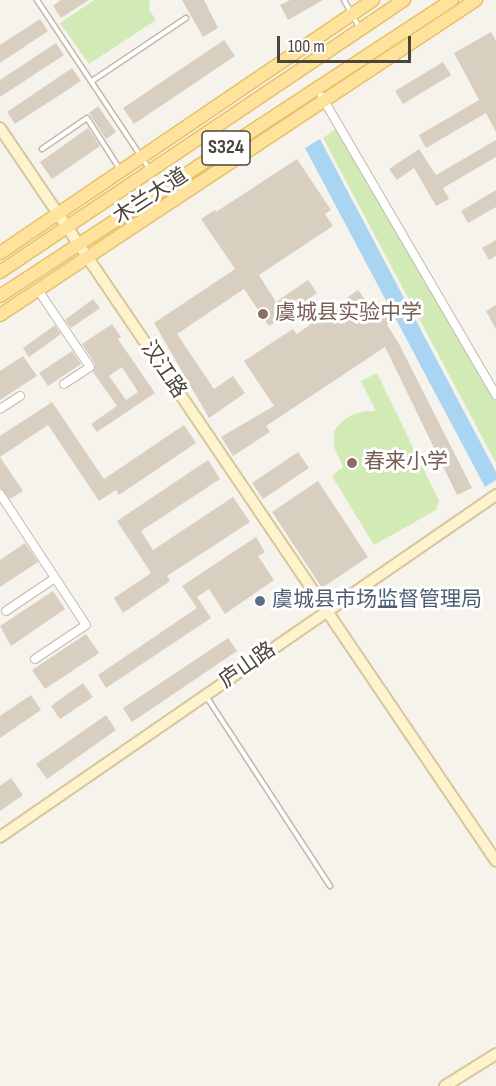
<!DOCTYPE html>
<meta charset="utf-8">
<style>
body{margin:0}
#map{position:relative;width:496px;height:1086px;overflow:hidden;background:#f6f3ec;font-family:"Sofia Sans Condensed",sans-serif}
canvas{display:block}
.scale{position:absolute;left:277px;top:36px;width:134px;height:27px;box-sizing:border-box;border:3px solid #4b4439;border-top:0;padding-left:8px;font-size:18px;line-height:21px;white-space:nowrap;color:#4b4439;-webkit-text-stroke:4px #fff;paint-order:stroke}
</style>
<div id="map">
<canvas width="496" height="1086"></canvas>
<div class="scale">100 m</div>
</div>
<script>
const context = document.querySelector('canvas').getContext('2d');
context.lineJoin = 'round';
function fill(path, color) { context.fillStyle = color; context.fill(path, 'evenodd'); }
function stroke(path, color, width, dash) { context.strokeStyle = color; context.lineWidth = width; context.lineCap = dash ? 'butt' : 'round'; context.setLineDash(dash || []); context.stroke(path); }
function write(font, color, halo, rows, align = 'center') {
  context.font = font + ' "Sofia Sans Condensed","Noto Sans SC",sans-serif'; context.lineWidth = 6; context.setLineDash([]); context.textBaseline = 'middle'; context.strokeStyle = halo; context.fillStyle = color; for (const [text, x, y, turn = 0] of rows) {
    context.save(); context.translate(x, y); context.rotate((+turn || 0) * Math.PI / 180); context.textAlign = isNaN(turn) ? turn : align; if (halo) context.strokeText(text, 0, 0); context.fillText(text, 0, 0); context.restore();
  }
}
fill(new Path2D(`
 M94,0H150L149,9L156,20L89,64L60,23Z
 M337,128L496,402V463L323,138Z
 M377,373L439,501L436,510L374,545L332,476L343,467L334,447V431C345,416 357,410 376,411L361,381Z`), '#d2eab5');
fill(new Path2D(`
 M320,139L496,472V480L485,487L305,148Z`), '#a9d4f2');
fill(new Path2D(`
 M61,0H89L61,18L53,6Z
 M182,0H204L218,28L203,37Z
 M290,0H323L288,20L280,5Z
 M40,19L48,31L0,63V45Z
 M491,32L496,41V132L486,113L426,148L419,135L479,100L454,53Z
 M224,40L235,56L134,124L123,108Z
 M56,43L64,55L0,97V80Z
 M443,62L451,75L403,104L395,91Z
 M72,68L81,81L15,124L7,112Z
 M98,106L116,132L106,139L89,113Z
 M88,128L100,146L52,179L40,162Z
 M496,140V157L443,188L449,199L436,206L414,168L397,180L389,169L419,149L436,175Z
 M297,159L331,210L325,214L333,226L259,275L276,302L308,280L317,293L269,326L244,289L177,334L214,389L233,376L245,393L209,418L154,323L235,269L201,219L215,210L216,212Z
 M496,190V207L468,223L461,211Z
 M496,240V256L489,260L482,248Z
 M358,290L370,306L377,301L391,322L387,325L398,342L472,488L457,495L385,347L266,426L270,432L233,456L221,437L274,406L244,361L293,329L297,334Z
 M93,299L100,308L71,328L65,320Z
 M496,305V329L486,311Z
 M112,324L121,337L118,339L155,393L97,432L91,424L117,406L93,372L95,364L82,344ZM122,367L138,392L126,400L109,376Z
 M55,325L61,334L29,357L23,348Z
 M72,351L81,364L48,386L39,373Z
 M23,356L37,376L0,400V371Z
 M52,402L104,479L184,425L196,443L119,495L116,490L99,501L48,425L0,457L23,491L10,499L0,488V436Z
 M298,452L309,468L263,499L252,483Z
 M208,460L220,479L141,531L153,550L233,497L250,522L167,576L170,581L123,613L114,598L151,573L117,521Z
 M318,481L368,557L322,588L272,512Z
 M256,537L265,552L258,556L274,580L225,614L209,589L197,597L211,618L106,688L98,675L197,608L182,586Z
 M25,543L38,562L0,587V560Z
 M53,591L65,609L11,646L0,626Z
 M86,634L99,653L45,689L32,670Z
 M228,638L237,651L132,722L123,708Z
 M83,683L93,697L60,719L51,706Z
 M31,695L41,710L0,738V716Z
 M106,715L116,730L47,779L36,764Z
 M11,778L23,795L0,811V786Z`), '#d8cfc1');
const lane = new Path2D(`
 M37,0L150,170
 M344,0L359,27
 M92,81L186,18
 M42,149L87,118L119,168
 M206,696L330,886`);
const street = new Path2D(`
 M322,97L496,395
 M38,290L90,367L64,384
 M0,409L20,396
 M0,494L86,625L35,659
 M6,611L55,578`);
const secondary = new Path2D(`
 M0,128L496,861
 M0,837L496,495
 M445,1086L496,1054`);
const primary = new Path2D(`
 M0,253L373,0
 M0,272L404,0
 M0,296L452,0
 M0,315L476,0`);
stroke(lane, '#c2bbae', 7);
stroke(street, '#c2bbae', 10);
stroke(secondary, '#d6c79b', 14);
stroke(primary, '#e6c16a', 15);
stroke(lane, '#fff', 4);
stroke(street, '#fff', 8);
stroke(secondary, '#fff3cd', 10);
stroke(primary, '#ffe39c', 12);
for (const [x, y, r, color] of [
 [263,314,6,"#8d6e63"],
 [352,463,6,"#8d6e63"],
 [260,601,6,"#5c6f8a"]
]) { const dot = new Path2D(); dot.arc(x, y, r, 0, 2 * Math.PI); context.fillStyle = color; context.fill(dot); stroke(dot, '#fff', 2); }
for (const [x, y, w] of [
 [226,148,48]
]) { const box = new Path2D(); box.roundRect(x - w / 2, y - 17, w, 34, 4.5); context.fillStyle = '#fff'; context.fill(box); stroke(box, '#4b4439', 1.5); }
write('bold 20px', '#4b4439', null, [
 ["S324",226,148]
]);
write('21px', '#4b4439', '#fff', [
 ["木兰大道",151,197,-33],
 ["汉江路",163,370,56],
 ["庐山路",248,666,-35]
]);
write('21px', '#785e54', '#fff', [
 ["虞城县实验中学",275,314],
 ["春来小学",364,463]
], 'left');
write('21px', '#4e5e75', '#fff', [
 ["虞城县市场监督管理局",272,601]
], 'left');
</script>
